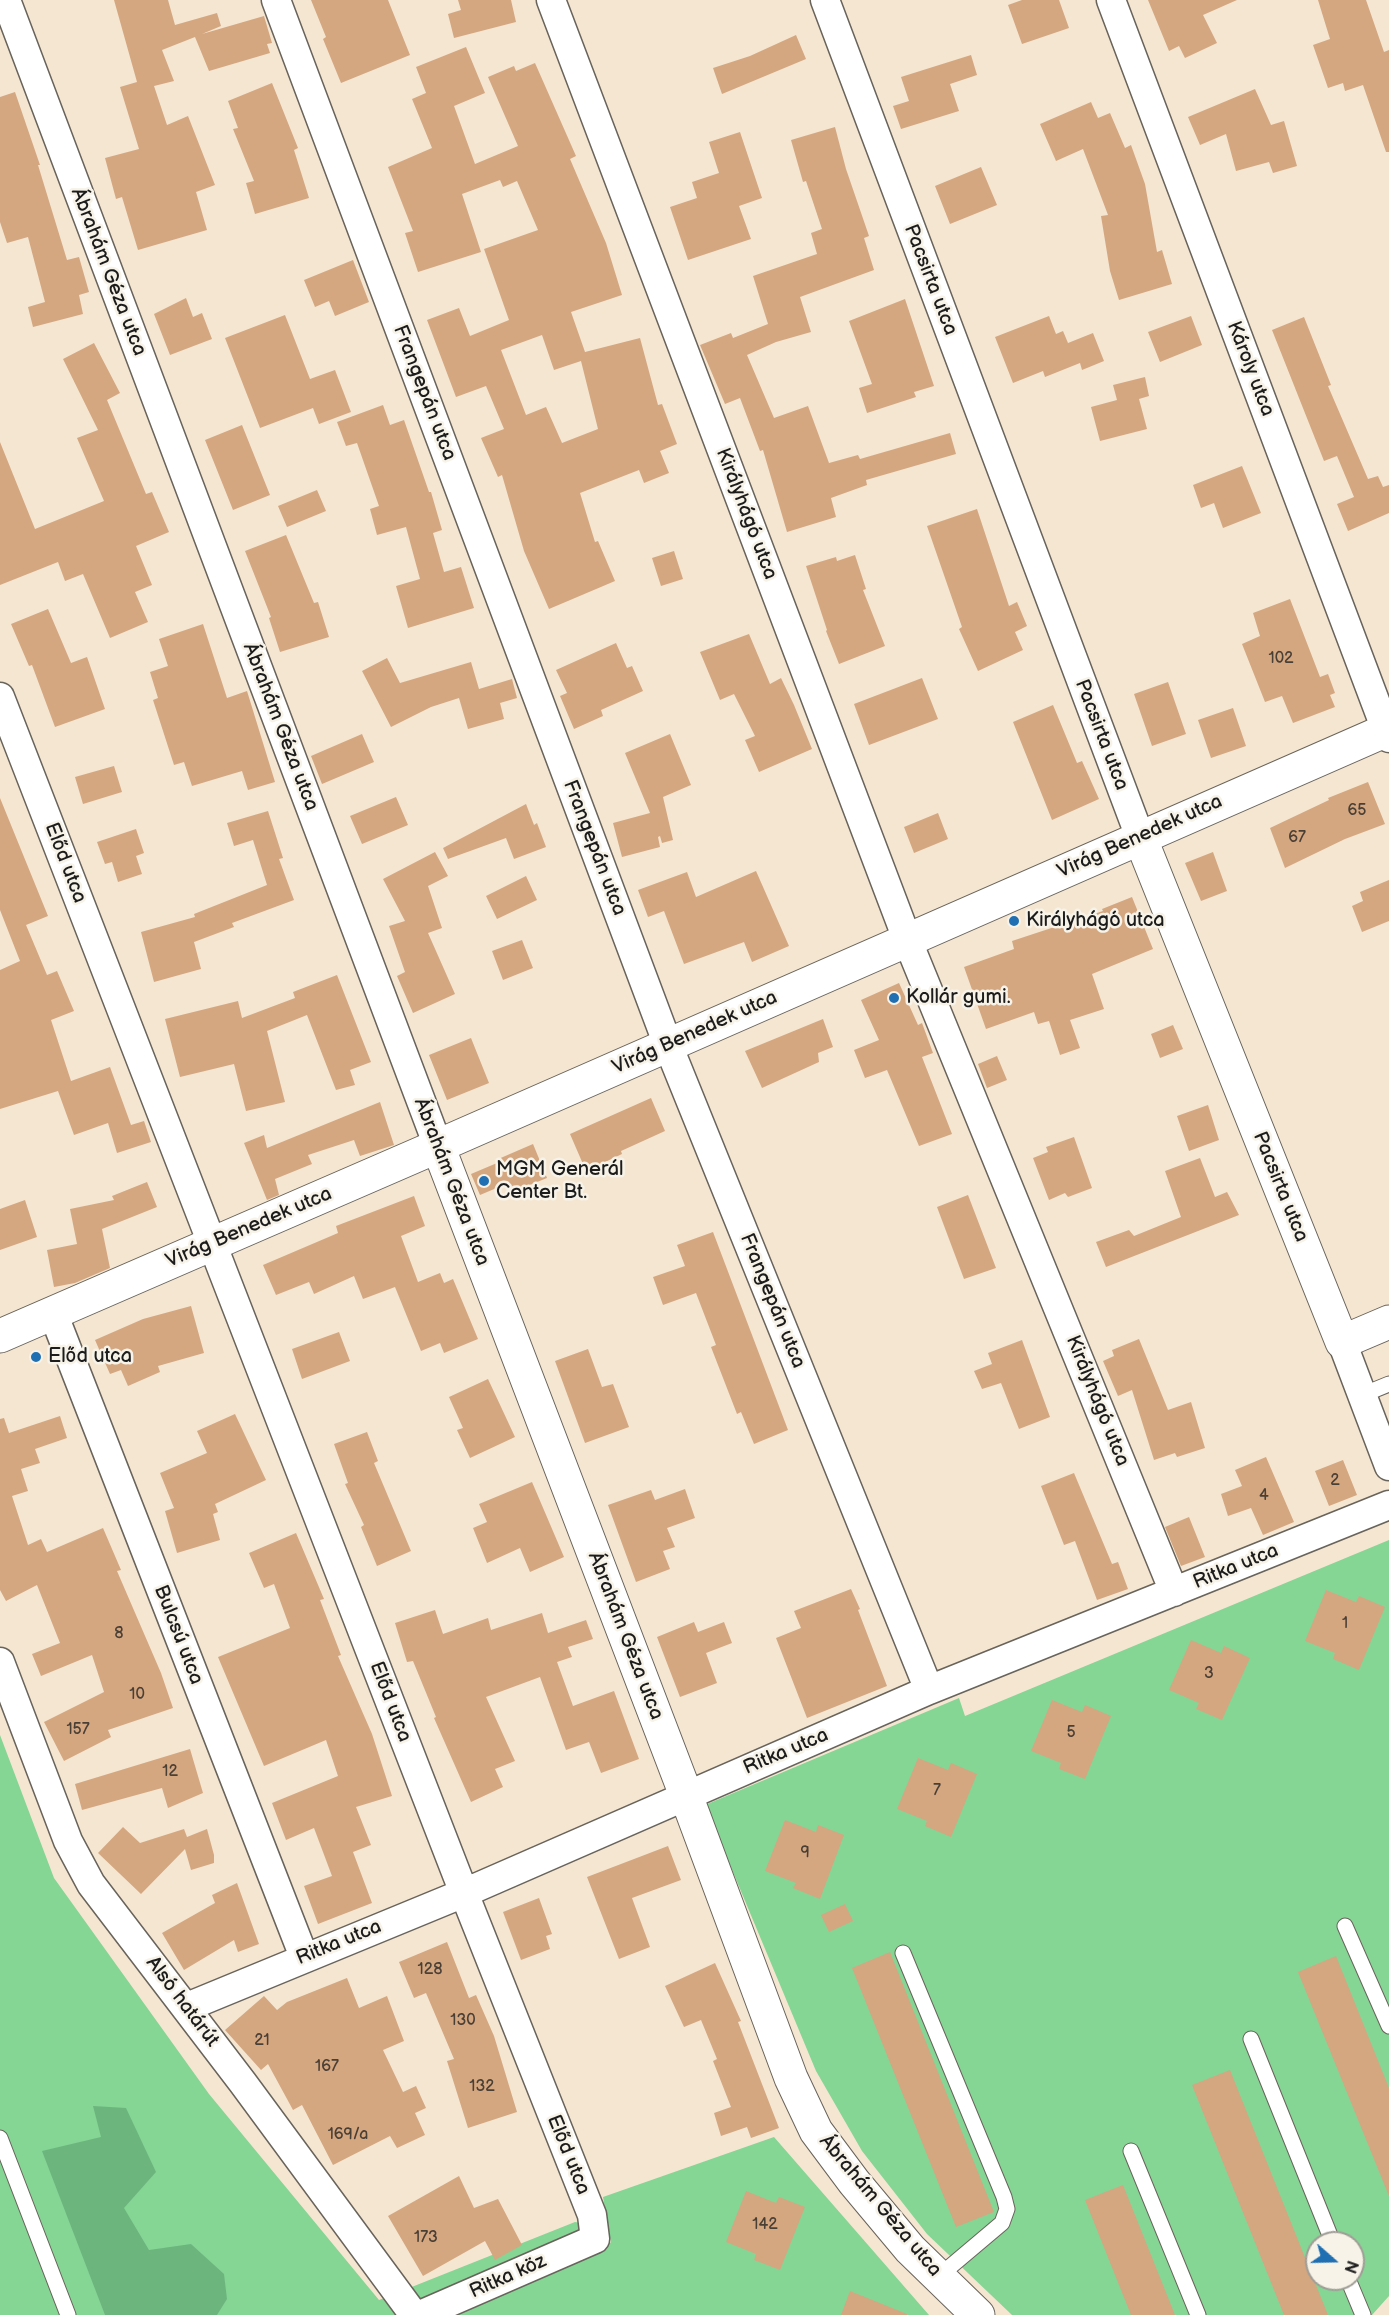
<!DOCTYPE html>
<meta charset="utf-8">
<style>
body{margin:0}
#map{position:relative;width:1389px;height:2315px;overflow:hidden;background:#f5e6d1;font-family:"Balsamiq Sans",sans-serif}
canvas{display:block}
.north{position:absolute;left:1305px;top:2231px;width:60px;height:60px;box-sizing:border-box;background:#f7f3e8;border:2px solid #9f9d96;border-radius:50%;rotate:110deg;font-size:16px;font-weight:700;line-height:24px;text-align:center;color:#1c1c1c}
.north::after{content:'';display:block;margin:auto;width:21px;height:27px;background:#1f6fb2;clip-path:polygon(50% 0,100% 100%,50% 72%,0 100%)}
</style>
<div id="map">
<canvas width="1389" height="2315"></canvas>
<div class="north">N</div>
</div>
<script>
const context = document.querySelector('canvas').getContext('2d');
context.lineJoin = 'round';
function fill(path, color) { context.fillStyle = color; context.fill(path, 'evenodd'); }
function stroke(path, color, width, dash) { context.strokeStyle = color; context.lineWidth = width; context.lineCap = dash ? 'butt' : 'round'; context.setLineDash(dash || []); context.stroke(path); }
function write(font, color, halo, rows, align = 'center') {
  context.font = font + ' "Balsamiq Sans",sans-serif'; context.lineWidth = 5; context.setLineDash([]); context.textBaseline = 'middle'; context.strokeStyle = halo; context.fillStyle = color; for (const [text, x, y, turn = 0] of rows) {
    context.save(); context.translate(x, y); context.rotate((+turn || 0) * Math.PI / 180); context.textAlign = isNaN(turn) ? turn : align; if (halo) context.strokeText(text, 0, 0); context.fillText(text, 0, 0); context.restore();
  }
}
fill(new Path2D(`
 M1389,1540V2296L1372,2315H1012L927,2234L862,2151L816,2071L705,1805L959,1698L965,1716ZM1317,2243H1353V2279H1317Z
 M0,1735L54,1878L209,2094L379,2300L575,2222L587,2224L611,2243L603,2197L774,2137L929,2315H0Z`), '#85d595');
fill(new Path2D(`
 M93,2106L126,2108L156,2172L124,2208L149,2250L191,2244L224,2274L227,2299L217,2315H105L42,2151L101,2137Z`), '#6cb67e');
fill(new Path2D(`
 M114,0H168L175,25L217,13L221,26L202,34L264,16L272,43L267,44L270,53L209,71L195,37L162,50L174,81L154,86L167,125L188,116L215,185L196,192L207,230L138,250L122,197L116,199L105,158L139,149L120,87L137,82Z
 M311,0H388L410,55L341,83L323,39L326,37Z
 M458,0H511L516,22L454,38L448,14L461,10Z
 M1022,0H1059L1069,28L1022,44L1008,5Z
 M1148,0H1237L1203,15L1217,43L1185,58L1179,46L1169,51Z
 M1318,0H1366L1384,52L1389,50V152H1386L1363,85L1345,91L1343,83L1328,88L1313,45L1330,39Z
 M796,35L806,59L722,94L713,68L750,56Z
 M466,47L485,93L454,106L475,164L518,146L488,77L514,66L516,71L535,63L576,156L570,159L606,243L622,295L571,312L585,352L640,338L658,405L662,404L677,444L660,451L669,473L644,483L639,470L580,493L595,542L598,541L615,581L549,609L524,551L502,475L498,477L481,438L504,429L486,386L456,397L427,320L459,308L470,336L509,320L484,249L538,230L517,181L503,187L500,180L462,194L481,252L418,272L405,233L413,231L388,167L432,148L412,99L426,93L416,67ZM542,335L554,370L581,361L598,429L562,443L546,407L526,415L501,350Z
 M971,55L977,75L950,84L959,111L901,129L893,106L909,101L901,77Z
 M272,83L298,148L294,150L309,198L255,214L246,183L254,181L233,129L238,128L228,101Z
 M1255,89L1271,125L1284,121L1297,166L1273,173L1269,162L1236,171L1226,134L1200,145L1188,117Z
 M15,92L40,165H38L67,260L79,257L89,292L79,295L83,314L33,327L28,307L45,302L28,237L7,243L0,222V97Z
 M1091,102L1098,118L1110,113L1125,148L1131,145L1145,184L1157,252L1162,250L1172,284L1119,300L1110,271L1101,216L1108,215L1083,149L1056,161L1040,124Z
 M835,127L846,169L869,236L864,238L874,270L800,297L811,332L776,342L747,355L774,418L808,406L829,463L858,455L860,459L950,433L956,454L866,480L867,485L831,498L836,517L787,532L763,450L760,451L740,398L725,404L700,345L731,333L733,338L768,324L753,276L817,254L811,233L822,229L806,181L803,182L791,140Z
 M740,132L762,198L739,206L751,239L688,260L670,207L697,198L692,182L719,173L709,142Z
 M981,167L997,205L950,224L935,186Z
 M353,260L369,302L335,316L329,301L315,307L304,280Z
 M186,298L193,317L202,313L212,339L170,355L154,314Z
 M905,299L934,386L914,392L916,397L867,413L859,388L872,384L849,321Z
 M285,315L310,379L335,370L351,412L319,424L313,408L260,428L225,338Z
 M1049,316L1056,334L1063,331L1068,343L1093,333L1104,361L1082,370L1080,363L1045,377L1043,371L1013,383L995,337Z
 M1191,316L1202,345L1160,362L1148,332Z
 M1304,317L1331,385L1328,386L1368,479L1378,476L1383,487L1389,485V513L1348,531L1337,504L1354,497L1337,456L1324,461L1272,330Z
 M94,343L120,393L107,400L146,494L152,492L169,532L136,546L152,585L135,592L148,622L110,638L83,574L65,581L58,562L0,585V442L35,529L104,501L77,438L98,430L63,359Z
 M1145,377L1149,396L1139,399L1147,429L1100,441L1091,407L1117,400L1113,385Z
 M383,405L390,425L404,420L429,492H431L442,530L433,533L444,572L461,567L474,608L408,628L396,586L420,579L406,527L377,535L370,509L379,506L357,443L346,446L337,422Z
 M242,425L270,495L233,510L205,440Z
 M1242,466L1261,513L1223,528L1214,503L1201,508L1193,485Z
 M317,490L326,511L287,527L278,506Z
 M977,509L1009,606L1017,602L1027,626L1015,632L1023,650L978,671L959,629L962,627L927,526Z
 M286,535L314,603L318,602L329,637L280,652L269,618L271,617L245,551Z
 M674,551L683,579L661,586L652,558Z
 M855,555L866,589L863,590L885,646L839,664L826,631L827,630L806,566L836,557L837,561Z
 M1290,599L1320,677L1328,674L1335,693L1330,695L1335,707L1293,723L1282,696L1265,702L1242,644L1260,636L1253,613Z
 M48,609L71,663L87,657L105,709L55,727L32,665L29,666L11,624Z
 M203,624L227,698L247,691L275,782L248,790L242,771L192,786L184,762L174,765L153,700L158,698L150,672L168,666L159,639Z
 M749,634L770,684L781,678L794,705L812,749L759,772L745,740L755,736L734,694L720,700L700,652Z
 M616,643L627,668L632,666L643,691L601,710L603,716L574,729L560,696L567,693L556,670Z
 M387,658L400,683L471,662L479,689L512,679L517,698L500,703L504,719L468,729L459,698L431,707L391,727L362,671Z
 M922,678L938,719L869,745L854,704Z
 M1168,682L1186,734L1152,746L1134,694Z
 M1053,705L1077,763L1082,761L1099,799L1052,820L1013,722Z
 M1233,708L1246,746L1211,758L1198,720Z
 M362,734L374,762L322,784L311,756Z
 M670,734L691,785L663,797L673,840L662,843L660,836L658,837L660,847L622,857L613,823L650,813L625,753Z
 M114,766L122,792L83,804L75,777Z
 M1368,782L1385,824L1345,839L1285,868L1270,828L1329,800L1328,798Z
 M396,797L408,825L362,844L350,816Z
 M0,798L48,916L26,925L47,975L57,971L74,1011L51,1020L71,1081L110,1067L131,1125L144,1121L151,1142L117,1153L108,1123L74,1135L58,1091L0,1109V970L20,961L0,910Z
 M526,804L534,825L537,823L546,847L514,859L506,838L448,859L443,848Z
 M268,811L283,858L279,859L294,900L232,923L234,927L194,942L201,969L154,982L141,932L195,917L194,914L267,885L253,840L234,846L227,823Z
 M938,813L948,839L914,853L904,827Z
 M136,829L144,853L136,856L142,874L118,882L112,862L105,864L97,842Z
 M435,852L448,876L428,886L442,928L428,933L455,994L413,1013L397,976L405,972L389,926L405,921L383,879Z
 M1213,852L1227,891L1201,901L1185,863Z
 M756,871L789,946L752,962L744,942L684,964L664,911L648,917L638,890L687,872L696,897Z
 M526,876L537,900L497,919L486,896Z
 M1389,880V921L1362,932L1352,906L1363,901L1360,892Z
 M1132,897L1153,949L1092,974L1104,1009L1070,1020L1080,1048L1060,1055L1049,1021L1038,1024L1034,1012L986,1029L964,967L1014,949L1012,941L1103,911L1102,909Z
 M522,940L533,968L503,980L492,951Z
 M337,975L371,1062L350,1070L355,1085L336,1090L307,1015L267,1031L285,1102L246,1111L234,1064L180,1077L165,1019L238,1001L242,1018L295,998L293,992Z
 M899,983L918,1025L922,1023L933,1053L922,1057L952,1134L919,1146L887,1070L865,1078L854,1050L879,1040L861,1000Z
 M823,1019L833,1047L818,1053L819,1062L762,1088L745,1051Z
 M1173,1025L1183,1049L1160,1058L1151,1034Z
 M471,1038L489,1083L447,1100L429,1055Z
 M997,1056L1007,1080L987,1088L978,1064Z
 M651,1098L665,1131L621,1151L622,1154L586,1171L570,1134Z
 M380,1102L394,1145L360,1156L354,1140L308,1155L312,1164L275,1179L279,1195L267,1200L244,1143L264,1135L267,1148Z
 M1208,1105L1219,1140L1189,1151L1177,1116Z
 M1074,1137L1092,1188L1068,1197L1065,1193L1049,1200L1033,1158L1048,1152L1046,1147Z
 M533,1144L547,1178L510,1193L506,1184L480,1195L471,1174L497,1163L496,1160Z
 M1200,1158L1215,1197L1227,1192L1239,1215L1106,1267L1096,1242L1129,1230L1134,1236L1181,1217L1165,1171Z
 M147,1182L157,1207L102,1229L110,1268L75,1283L54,1287L47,1250L77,1244L70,1209L114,1200L112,1196Z
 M968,1195L996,1268L964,1279L937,1207Z
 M414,1196L425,1226L401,1236L418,1282L440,1273L444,1283L453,1279L478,1339L444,1353L440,1343L421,1351L395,1287L363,1299L354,1276L314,1294L309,1282L276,1295L263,1265L338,1233L336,1226Z
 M25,1200L37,1237L0,1250V1209Z
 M713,1232L788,1430L754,1444L741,1412L737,1414L711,1347L716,1345L696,1293L663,1305L653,1277L685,1266L677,1245Z
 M191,1306L204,1353L158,1366L160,1372L128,1386L121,1370L110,1374L95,1340L143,1319Z
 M339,1332L350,1361L302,1379L292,1349Z
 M1139,1339L1168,1410L1191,1402L1205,1448L1177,1457L1175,1453L1154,1460L1132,1390L1118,1396L1103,1361L1114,1356L1112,1350Z
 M1022,1340L1050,1417L1019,1429L1001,1383L982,1389L974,1371L992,1364L988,1353Z
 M588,1349L602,1387L613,1384L629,1427L585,1443L555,1361Z
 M488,1379L515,1437L470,1458L457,1430L463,1428L449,1397Z
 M235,1414L266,1480L215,1504L218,1512L213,1514L220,1540L177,1553L165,1511L174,1508L160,1473L207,1453L197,1431Z
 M60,1416L67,1438L35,1449L40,1463L21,1469L28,1491L12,1496L28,1545L41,1539L47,1552L103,1528L121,1570L117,1571L161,1673L173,1708L108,1730L111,1737L64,1761L44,1722L104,1692L92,1655L41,1676L32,1654L60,1643L37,1585L6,1601L0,1590V1419L4,1418L9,1433Z
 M367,1432L378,1461L374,1463L411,1551L377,1566L361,1527L364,1525L345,1484L348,1483L334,1444Z
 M1266,1457L1294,1522L1263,1535L1251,1508L1228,1516L1221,1494L1242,1486L1235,1470Z
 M1343,1460L1357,1495L1329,1506L1315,1471Z
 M1074,1473L1112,1564L1118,1562L1128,1589L1097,1600L1075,1541L1064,1545L1041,1486Z
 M532,1482L564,1557L530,1572L520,1548L487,1563L473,1528L487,1522L479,1504Z
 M685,1489L695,1518L667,1528L675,1547L663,1551L670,1569L636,1582L608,1505L651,1490L655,1500Z
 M1189,1517L1205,1557L1181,1566L1165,1527Z
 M296,1533L324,1599L320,1600L341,1655L338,1656L372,1734L392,1796L356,1807L371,1845L353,1852L372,1903L318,1924L304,1886L332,1876L314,1828L286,1840L272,1803L338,1776L326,1740L264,1766L218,1657L290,1628L274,1584L264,1588L249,1553Z
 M851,1589L860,1609L858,1610L887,1686L807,1718L776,1638L801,1628L794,1611Z
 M1326,1590L1356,1602L1359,1596L1385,1607L1359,1670L1333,1659L1335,1653L1305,1641Z
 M435,1610L443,1634L488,1618L491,1630L542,1613L548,1633L586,1620L593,1639L568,1647L572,1657L557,1662L573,1706L614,1691L639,1759L601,1773L589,1742L566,1750L540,1677L486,1697L515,1761L495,1769L503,1787L471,1802L434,1718L436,1717L413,1661L407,1662L395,1623Z
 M694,1622L698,1632L724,1622L732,1643L706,1653L717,1683L680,1697L657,1637Z
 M1191,1640L1221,1653L1224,1646L1250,1658L1222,1720L1196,1709L1199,1703L1169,1690Z
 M1052,1700L1082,1712L1085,1705L1111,1716L1085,1779L1059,1769L1061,1763L1031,1751Z
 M190,1749L203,1793L168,1808L162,1788L82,1810L75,1784Z
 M918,1758L948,1770L951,1763L977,1774L951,1837L925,1826L927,1821L897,1809Z
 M785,1820L816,1832L818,1825L844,1835L820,1899L793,1888L796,1883L765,1871Z
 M123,1827L140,1843L184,1829L187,1837L207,1829L214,1855V1863L191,1870L185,1849L141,1894L98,1853Z
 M668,1846L681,1880L632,1898L650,1947L619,1959L587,1877Z
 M237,1883L259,1944L238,1952L234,1940L184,1970L162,1933L215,1903L212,1895Z
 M539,1898L552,1934L546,1936L550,1949L521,1960L503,1912Z
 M845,1904L853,1921L829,1932L821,1915Z
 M447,1942L469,1998L476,1995L494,2036L517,2112L468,2128L447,2061L454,2059L426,1993L414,1998L399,1962Z
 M890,1952L994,2212L956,2227L852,1968Z
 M1336,1956L1389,2088V2196L1298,1972Z
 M715,1963L741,2021L738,2022L779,2128L751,2138L747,2127L721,2136L714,2113L731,2107L713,2061L717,2059L701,2020L684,2027L665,1986Z
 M347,1978L359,2008L387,1996L404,2041L383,2050L403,2092L416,2086L426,2108L415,2113L425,2135L397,2148L390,2136L333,2165L302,2105L293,2110L268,2064L261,2070L225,2030L264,1996L277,2010L287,2002Z
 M1230,2070L1328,2315H1284L1192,2085Z
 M459,2176L474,2208L498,2199L522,2245L495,2260L485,2241L423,2276L388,2216Z
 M1123,2185L1175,2315H1131L1085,2200Z
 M746,2191L776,2203L779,2197L805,2207L780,2270L754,2260L756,2254L726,2242Z
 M850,2291L907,2314V2315H841Z`), '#d4a780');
const service = new Path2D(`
 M1362,1395L1389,1384
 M1345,1926L1389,2026
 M903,1953L1004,2197L1007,2209L1002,2223L938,2277
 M1251,2039L1333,2243
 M0,2138L68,2315
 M1131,2151L1198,2315
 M1348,2279L1363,2315`);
const minor = new Path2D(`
 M6,0L438,1146
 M276,0L668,1045L929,1690
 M551,0L907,939L1174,1592
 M825,0L1140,837
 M1111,0L1389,738
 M0,697L464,1893L592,2215L595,2239L420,2315
 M53,1313L304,1957
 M1342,1342L1389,1466
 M0,1662L68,1841L91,1884L243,2083L414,2315
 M187,2007L464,1893L929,1690L1389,1505`);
const tertiary = new Path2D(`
 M1140,837L1342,1342L1389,1322
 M438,1146L681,1782L791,2078L816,2131L854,2182L910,2249L978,2315
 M0,1336L438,1146L1389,729`);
stroke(service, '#68635b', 17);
stroke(minor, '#68635b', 31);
stroke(tertiary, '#68635b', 35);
stroke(service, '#fff', 15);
stroke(minor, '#fff', 28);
stroke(tertiary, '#fff', 33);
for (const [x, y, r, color] of [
 [1014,921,6,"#1f6fb2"],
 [894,998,6,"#1f6fb2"],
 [484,1181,6,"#1f6fb2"],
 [36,1357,6,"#1f6fb2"]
]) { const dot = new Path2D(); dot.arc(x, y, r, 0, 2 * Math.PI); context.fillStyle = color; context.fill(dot); stroke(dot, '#f7f3e8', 2); }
write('16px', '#4a3f35', null, [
 ["102",1281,659],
 ["65",1357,811],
 ["67",1297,838],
 ["2",1335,1481],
 ["4",1264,1496],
 ["1",1345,1624],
 ["8",119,1634],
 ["3",1209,1674],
 ["10",137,1695],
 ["157",78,1730],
 ["5",1071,1733],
 ["12",170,1772],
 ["7",937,1791],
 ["9",805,1853],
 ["128",430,1970],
 ["130",463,2021],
 ["21",262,2041],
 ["167",327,2067],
 ["132",482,2087],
 ["169/a",348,2135],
 ["142",765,2225],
 ["173",426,2238]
]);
write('20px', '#1c1c1c', '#f7f3e8', [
 ["Ábrahám Géza utca",108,272,69],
 ["Pacsirta utca",930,280,69],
 ["Károly utca",1250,369,69],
 ["Frangepán utca",424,393,69],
 ["Királyhágó utca",746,514,69],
 ["Ábrahám Géza utca",280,727,69],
 ["Pacsirta utca",1101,735,69],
 ["Virág Benedek utca",1140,837,-24],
 ["Frangepán utca",594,848,69],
 ["Előd utca",65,863,69],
 ["Virág Benedek utca",695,1033,-24],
 ["Ábrahám Géza utca",451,1182,69],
 ["Pacsirta utca",1280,1187,68],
 ["Virág Benedek utca",249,1228,-23],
 ["Frangepán utca",772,1301,68],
 ["Királyhágó utca",1097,1401,68],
 ["Ritka utca",1236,1567,-22],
 ["Bulcsú utca",178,1635,69],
 ["Ábrahám Géza utca",625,1636,69],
 ["Előd utca",390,1702,69],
 ["Ritka utca",786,1752,-23],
 ["Ritka utca",339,1943,-22],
 ["Alsó határút",182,2002,53],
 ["Előd utca",568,2155,68],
 ["Ábrahám Géza utca",880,2206,50],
 ["Ritka köz",508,2277,-24]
]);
write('20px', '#1c1c1c', '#f7f3e8', [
 ["Királyhágó utca",1026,921],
 ["Kollár gumi.",906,998],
 ["MGM Generál",496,1170],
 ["Center Bt.",496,1193],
 ["Előd utca",48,1357]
], 'left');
</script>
